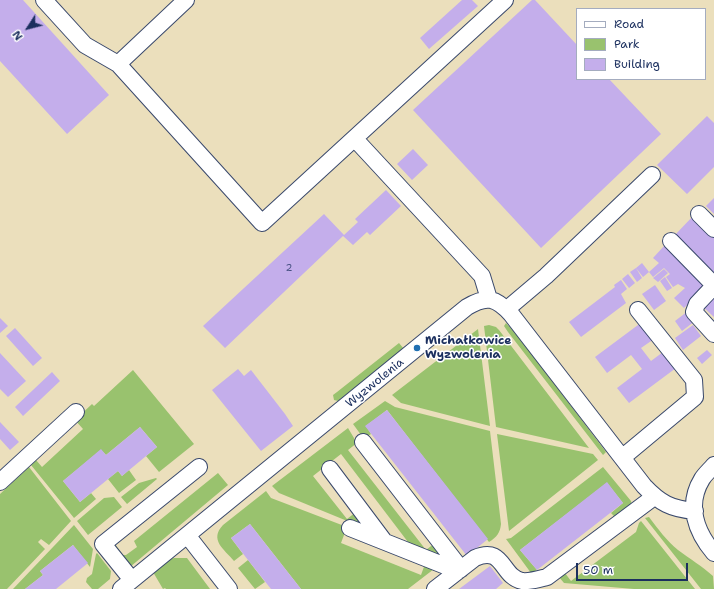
<!DOCTYPE html>
<meta charset="utf-8">
<style>
body{margin:0}
#map{position:relative;width:714px;height:589px;overflow:hidden;background:#ebdfbc;font-family:"Shantell Sans",sans-serif}
canvas{display:block}
.legend{position:absolute;left:576px;top:8px;width:130px;height:72px;box-sizing:border-box;background:#fff;border:1px solid #a4acbf;margin:0;padding:5px 7px;list-style:none;font-size:12px;color:#1b2f5e}
.legend li{display:flex;align-items:center;gap:8px;height:20px}
.legend b{width:20px;border:1px solid #a4acbf}
.north{position:absolute;left:8px;top:8px;width:40px;height:40px;-webkit-text-stroke:3px #fff;paint-order:stroke;rotate:234deg;font-size:11px;font-weight:700;line-height:16px;text-align:center;color:#1b2f5e}
.north::after{content:'';display:block;margin:auto;width:14px;height:18px;background:#1b2f5e;clip-path:polygon(50% 0,100% 100%,50% 72%,0 100%)}
.scale{position:absolute;left:576px;top:563px;width:112px;height:18px;box-sizing:border-box;border:2px solid #1b2f5e;border-top:0;padding-left:5px;font-size:12px;line-height:14px;white-space:nowrap;color:#1b2f5e;-webkit-text-stroke:3px #fff;paint-order:stroke}
</style>
<div id="map">
<canvas width="714" height="589"></canvas>
<ul class="legend">
<li><b style="height:5px;background:#fff"></b>Road</li>
<li><b style="height:11px;background:#99c26e"></b>Park</li>
<li><b style="height:11px;background:#c4aeeb"></b>Building</li>
</ul>
<div class="north">N</div>
<div class="scale">50 m</div>
</div>
<script>
const context = document.querySelector('canvas').getContext('2d');
context.lineJoin = 'round';
function fill(path, color) { context.fillStyle = color; context.fill(path, 'evenodd'); }
function stroke(path, color, width, dash) { context.strokeStyle = color; context.lineWidth = width; context.lineCap = dash ? 'butt' : 'round'; context.setLineDash(dash || []); context.stroke(path); }
function write(font, color, halo, rows, align = 'center') {
  context.font = font + ' "Shantell Sans",sans-serif'; context.lineWidth = 3; context.setLineDash([]); context.textBaseline = 'middle'; context.strokeStyle = halo; context.fillStyle = color; for (const [text, x, y, turn = 0] of rows) {
    context.save(); context.translate(x, y); context.rotate((+turn || 0) * Math.PI / 180); context.textAlign = isNaN(turn) ? turn : align; if (halo) context.strokeText(text, 0, 0); context.fillText(text, 0, 0); context.restore();
  }
}
fill(new Path2D(`
 M506,323L517,335L606,452L603,455L508,332L504,326Z
 M489,325L496,327L499,330L589,448L496,427L484,326Z
 M478,329L490,426L401,403L392,395Z
 M399,343L404,349L338,401L334,400L333,395L337,392Z
 M133,370L194,444L159,472L146,456L157,447L140,427L106,455L101,450L63,481L80,502L91,493L96,499L74,518L31,465L36,460L42,467L83,429L75,420L92,404L94,406Z
 M385,401L395,407L490,431L501,524C500,533 497,537 489,542L387,410L366,426L371,434L364,439L353,424Z
 M348,428L357,443L348,450L426,550L435,543L441,557L411,546L341,454L313,476L347,519L356,512L360,517L357,525L279,493L272,486Z
 M497,434L593,454L598,460L509,531Z
 M29,467L71,521L49,545L41,539L38,542L45,549L7,589H0V494Z
 M603,467L631,501L632,506L617,519L611,513L623,503L607,483L520,550L537,570L531,573L506,539L511,538Z
 M129,470L136,480L119,493L108,479L118,471L122,476Z
 M218,473L228,485L130,567L114,549V543L123,555H126L137,547L134,541Z
 M156,478L157,479L127,504L121,497L139,483Z
 M266,491L271,498L347,527L341,543L421,575L425,564L434,569L408,589H301L250,524L231,538L243,554L234,561C224,549 209,540 223,525Z
 M114,497L122,507L88,535L77,521L104,498Z
 M649,517C658,529 667,541 678,550C690,559 702,566 713,576L714,589H701L645,518Z
 M641,521L695,589H634L564,583L559,577L565,573L571,581L636,532L639,523Z
 M74,525L93,549L90,567L73,545L40,571L43,575L25,589H13Z
 M97,553L111,571L110,579L98,589H92L86,582L87,578L92,574L96,554Z
 M174,558H187L210,589H166L165,588L163,589L153,572L168,560Z
 M248,560L265,582L255,589L238,568Z`), '#99c26e');
fill(new Path2D(`
 M0,0H23L109,95L67,134L0,61Z
 M462,0H472L478,6L429,49L420,38Z
 M532,0H535L577,45V79H609L661,134L541,248L413,110Z
 M707,116L714,123V167L687,194L657,165Z
 M413,149L428,165L412,180L397,164Z
 M386,190L401,206L370,235L367,232L353,245L343,236L225,348L203,326L324,214L344,235L358,222L355,219Z
 M714,198V214L706,206Z
 M694,215L714,235V275L674,236Z
 M664,246L706,286L684,308L674,298L685,288L678,284L673,287L666,277L670,274L664,268L653,277L649,272L659,263L653,258Z
 M642,263L649,272L643,277L636,268Z
 M636,268L642,278L637,282L630,272Z
 M664,269L668,273L658,282L653,278Z
 M628,274L635,283L629,288L622,279Z
 M665,277L672,288L667,291L660,281Z
 M621,280L627,289L621,294L626,303L581,337L569,322L615,287L614,285Z
 M655,285L666,301L654,310L642,294Z
 M714,292V317L701,305Z
 M688,311L695,321L682,331L675,321Z
 M0,318L8,326L0,333Z
 M642,322L654,339L641,348L651,361L663,352L676,368L629,403L617,388L642,369L631,355L607,373L595,357Z
 M693,325L701,336L683,350L675,338Z
 M15,328L42,358L33,366L6,336Z
 M707,350L712,355L702,364L697,358Z
 M0,353L26,381L8,397L0,389Z
 M238,369L244,376L251,370L285,414L293,426L261,451L212,390Z
 M52,372L60,381L23,416L15,407Z
 M387,410L488,539L467,556L365,426Z
 M0,422L19,442L10,450L0,439Z
 M140,427L157,447L122,476L118,471L80,502L63,481L101,449L106,455Z
 M607,482L623,503L537,570L520,550Z
 M250,524L268,547L301,589H271L248,560L231,538Z
 M73,545L88,563L56,589H25L43,575L40,571Z
 M490,566L503,583L496,589H459Z`), '#c4aeeb');
const minor = new Path2D(`
 M44,0L85,45L118,64
 M186,0L118,64L262,223L505,0
 M355,139L482,276L489,299
 M699,214L714,229
 M671,241L714,285
 M714,286L697,304L694,312L714,334
 M507,309L546,276L652,175
 M363,442L461,569
 M623,457L695,397L694,380L638,310
 M714,465C710,470 705,474 702,479C686,505 696,532 714,553
 M330,469L384,541
 M0,482L76,412
 M350,528L458,571
 M187,535L229,589
 M132,580L103,544L199,467
 M121,589L467,307C487,295 496,298 511,314L644,486C660,503 671,509 695,511
 M435,589L475,558C504,545 501,577 522,581C530,582 539,579 547,577L654,497`);
stroke(minor, '#3a496c', 18);
stroke(minor, '#fff', 16);
for (const [x, y, r, color] of [
 [417,348,4,"#1f6fb2"]
]) { const dot = new Path2D(); dot.arc(x, y, r, 0, 2 * Math.PI); context.fillStyle = color; context.fill(dot); stroke(dot, '#fff', 1.5); }
write('10px', '#454f81', null, [
 ["2",289,268]
]);
write('bold 12px', '#1b2f5e', '#fff', [
 ["Michałkowice",425,341],
 ["Wyzwolenia",425,355]
], 'left');
write('12px', '#1b2f5e', '#fff', [
 ["Wyzwolenia",375,383,-39]
]);
</script>
